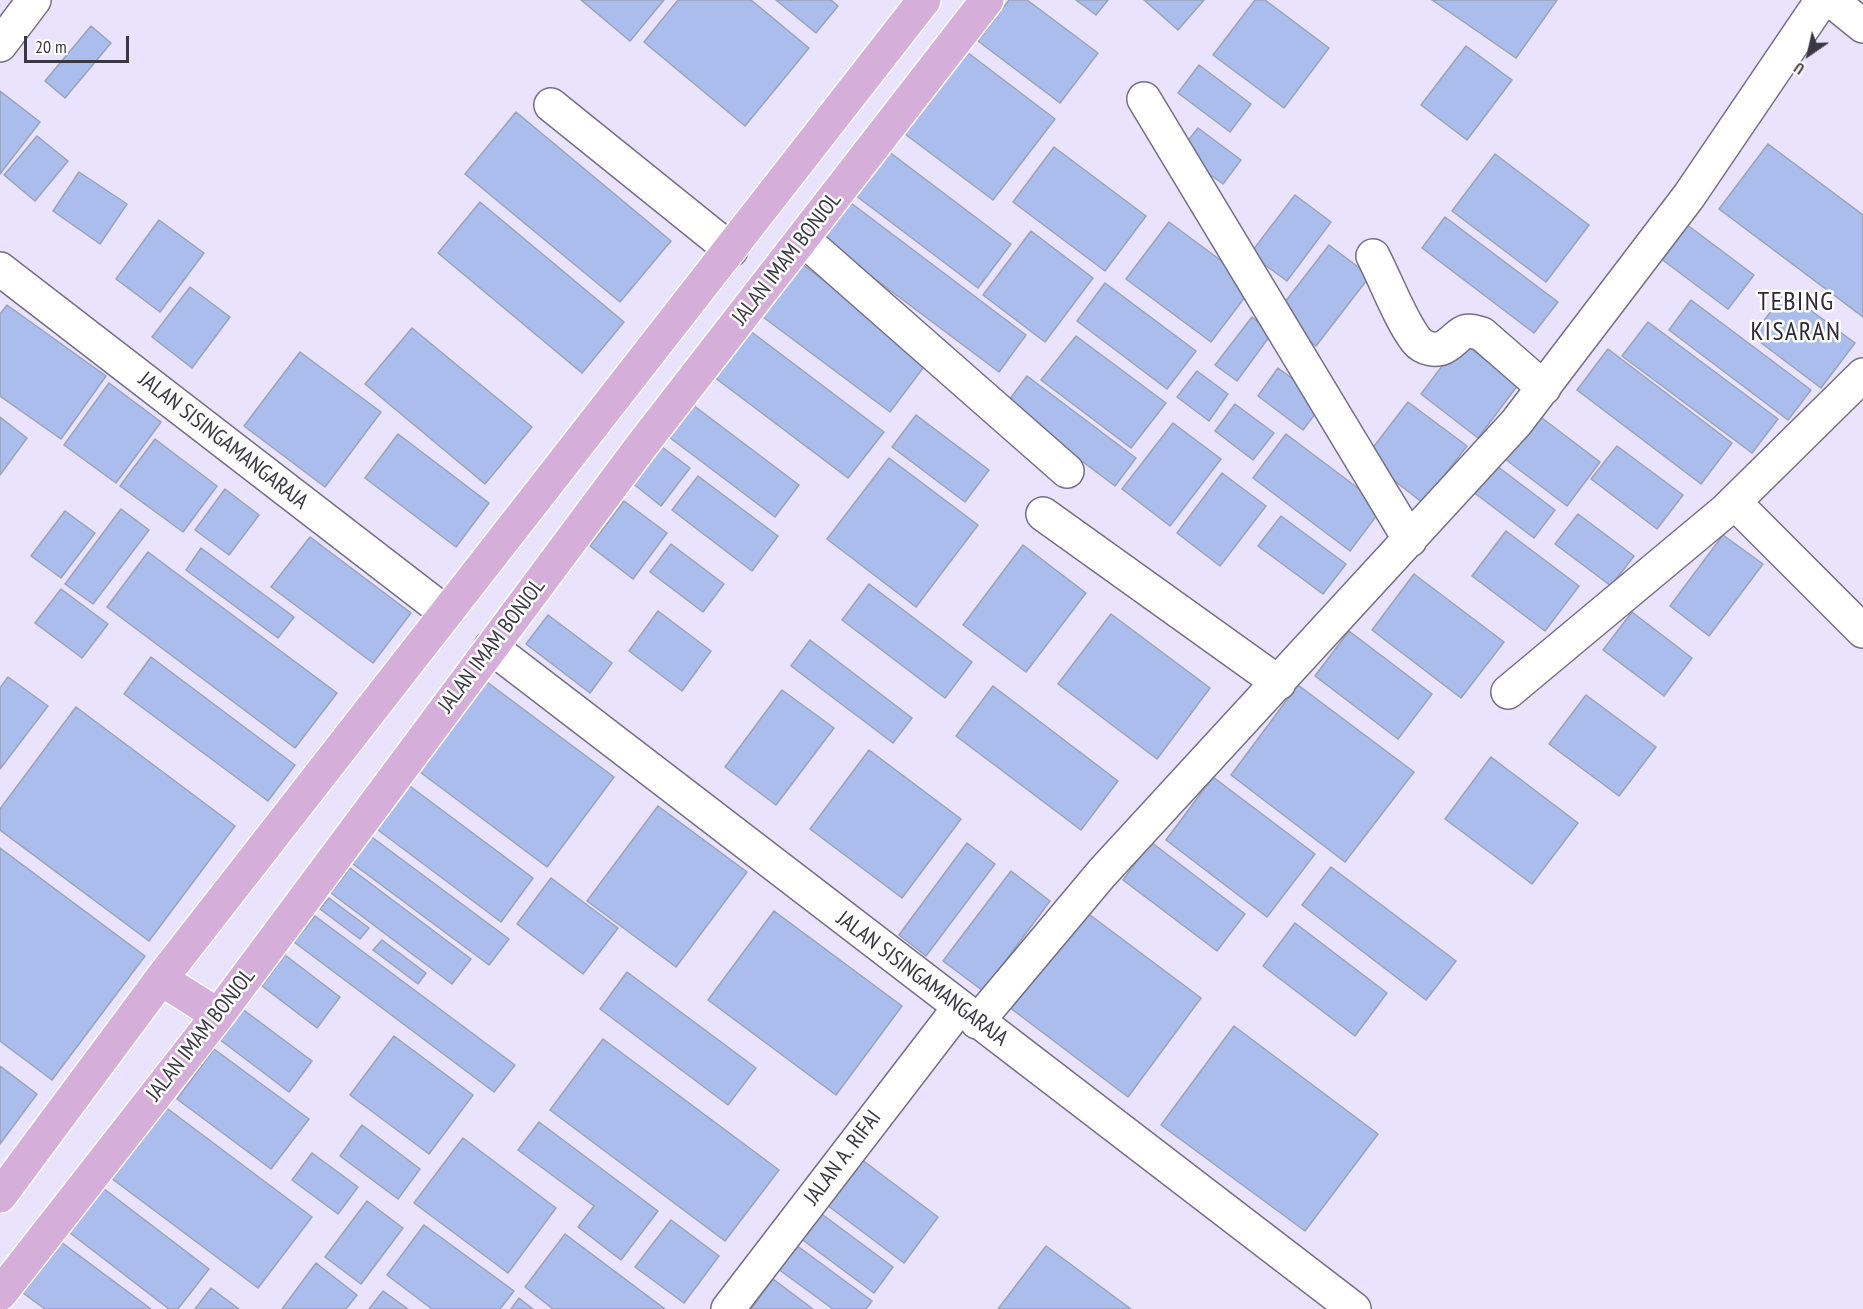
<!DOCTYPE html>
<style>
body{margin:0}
#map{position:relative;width:1863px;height:1309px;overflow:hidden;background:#e9e3fd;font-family:"PT Sans Narrow",sans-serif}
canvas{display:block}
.north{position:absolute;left:1779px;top:24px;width:60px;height:60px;-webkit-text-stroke:4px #fff;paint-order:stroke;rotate:214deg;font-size:16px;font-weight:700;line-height:24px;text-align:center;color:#3a3842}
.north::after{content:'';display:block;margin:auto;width:21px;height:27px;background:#3a3842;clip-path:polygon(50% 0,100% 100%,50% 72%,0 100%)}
.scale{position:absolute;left:24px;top:36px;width:105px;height:27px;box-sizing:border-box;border:3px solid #3a3842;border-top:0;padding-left:8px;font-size:18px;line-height:21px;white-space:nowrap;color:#3a3842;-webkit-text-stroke:4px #fff;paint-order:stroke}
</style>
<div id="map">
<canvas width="1863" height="1309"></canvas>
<div class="north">U</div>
<div class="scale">20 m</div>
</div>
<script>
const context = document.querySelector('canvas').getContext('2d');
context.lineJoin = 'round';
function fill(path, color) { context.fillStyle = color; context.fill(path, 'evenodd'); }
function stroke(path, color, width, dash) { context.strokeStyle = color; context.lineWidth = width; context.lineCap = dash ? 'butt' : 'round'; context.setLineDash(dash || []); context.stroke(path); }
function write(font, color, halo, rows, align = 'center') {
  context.font = font + ' "PT Sans Narrow",sans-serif'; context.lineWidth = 5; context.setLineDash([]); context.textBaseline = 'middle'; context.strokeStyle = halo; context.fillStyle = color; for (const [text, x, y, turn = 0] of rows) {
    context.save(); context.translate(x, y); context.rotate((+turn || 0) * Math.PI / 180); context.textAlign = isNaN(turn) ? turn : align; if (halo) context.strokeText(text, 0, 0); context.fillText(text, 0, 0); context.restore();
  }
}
const building = new Path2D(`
 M581,0H664L630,41Z
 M678,0H751L809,48L745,126L644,42Z
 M776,0H831L838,6L816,33Z
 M1009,0H1027L1098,53L1060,103L978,41Z
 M1076,0H1108L1096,15Z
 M1144,0H1204L1178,30Z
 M1255,0H1265L1329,48L1284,108L1213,55Z
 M1432,0H1557L1516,58Z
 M91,26L111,43L65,98L45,81Z
 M1466,46L1512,80L1467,140L1421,105Z
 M963,49L1055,119L993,200L901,131Z
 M1199,65L1251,104L1230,132L1178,93Z
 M0,91L40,122L0,174Z
 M516,112L671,241L620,302L465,174Z
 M1198,128L1241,160L1223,184L1179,152Z
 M37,136L68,161L35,201L4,175Z
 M1768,144L1863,215V317L1719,209Z
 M1054,147L1146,216L1105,271L1013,202Z
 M884,148L1011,244L978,288L851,192Z
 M1495,154L1589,225L1546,282L1452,211Z
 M79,172L127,204L100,244L53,211Z
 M1295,195L1331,222L1287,281L1250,254Z
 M480,202L624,322L582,373L438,253Z
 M851,203L1026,335L999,372L823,240Z
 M1445,217L1558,302L1534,333L1422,248Z
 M159,220L204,253L160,312L116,279Z
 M1169,222L1254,285L1211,342L1126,279Z
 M1686,224L1754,275L1728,309L1660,258Z
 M1031,231L1093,278L1045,342L983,295Z
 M1329,245L1370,276L1316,346L1275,315Z
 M798,261L929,360L890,412L759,314Z
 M1105,283L1196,351L1167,389L1077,321Z
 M190,287L230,317L192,368L152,337Z
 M1786,292L1855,343L1821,388L1752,336Z
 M1691,300L1811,390L1788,420L1669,330Z
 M7,305L106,376L61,439L0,396V314Z
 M1252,317L1272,333L1237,381L1215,365Z
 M1648,322L1778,419L1752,453L1622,356Z
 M412,328L532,427L485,484L365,384Z
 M749,330L884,432L848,478L714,377Z
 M1076,336L1166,403L1131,448L1041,380Z
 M1461,341L1518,385L1478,438L1421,394Z
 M1608,349L1732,443L1701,484L1577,390Z
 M300,352L381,412L325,487L244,426Z
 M1278,368L1324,402L1303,430L1258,396Z
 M1197,371L1228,394L1209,421L1177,397Z
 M1027,376L1136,458L1115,486L1006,404Z
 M109,383L161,422L116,483L64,445Z
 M689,402L799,485L775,517L665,434Z
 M1408,402L1467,446L1423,503L1365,458Z
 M1235,404L1274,433L1253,460L1215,431Z
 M916,415L989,470L965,502L892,447Z
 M1538,415L1600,462L1567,506L1505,459Z
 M0,417L27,438L0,475Z
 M1173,423L1221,459L1170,526L1122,489Z
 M398,434L489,503L456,547L365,478Z
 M1286,434L1383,507L1350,551L1253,478Z
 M155,439L217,486L183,532L120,486Z
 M654,441L690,468L661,506L626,478Z
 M1617,446L1683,495L1657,529L1591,479Z
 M889,458L978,525L916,607L827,539Z
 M1489,460L1555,510L1534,538L1468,488Z
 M1222,473L1266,506L1220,566L1177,533Z
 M698,476L778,536L752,571L672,510Z
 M225,489L259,515L229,555L195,530Z
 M624,501L667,533L633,579L590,546Z
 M121,509L149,530L93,604L65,584Z
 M65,511L95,533L61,578L31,556Z
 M1578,514L1634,556L1611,586L1555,544Z
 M1281,516L1346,564L1323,594L1258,546Z
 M1506,531L1579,586L1545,631L1472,576Z
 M1723,535L1763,564L1709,636L1670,606Z
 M310,537L411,613L373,663L271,587Z
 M671,544L724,584L703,612L650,572Z
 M1023,545L1086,593L1026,672L963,625Z
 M201,548L294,617L278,638L186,570Z
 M148,552L337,693L295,748L107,607Z
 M1414,574L1504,642L1461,698L1372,630Z
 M869,584L972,662L945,698L842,620Z
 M61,589L108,624L82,658L35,623Z
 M658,611L711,651L682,691L629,651Z
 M1632,612L1692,658L1664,696L1603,650Z
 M1111,614L1210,688L1157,759L1058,684Z
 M548,615L612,663L590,693L526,644Z
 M1349,631L1432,694L1398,739L1315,676Z
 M810,640L912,718L893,743L791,666Z
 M151,657L295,765L268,801L124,694Z
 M8,677L48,706L0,769V688Z
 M483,679L614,777L547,867L416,769Z
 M1298,685L1414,772L1345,862L1231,775Z
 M993,686L1118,781L1081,830L956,736Z
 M782,690L834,728L776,805L725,767Z
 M1586,695L1656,747L1619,796L1549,744Z
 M76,707L235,826L149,941L0,830V809Z
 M869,750L961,819L902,898L810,829Z
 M1491,757L1578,823L1532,884L1445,819Z
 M1213,777L1315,854L1267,917L1166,840Z
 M403,781L533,878L501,922L370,824Z
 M658,806L747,872L676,967L587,901Z
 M369,835L509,939L489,965L349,861Z
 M1151,842L1245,914L1217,951L1123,880Z
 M967,843L995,864L926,956L899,935Z
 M0,848L145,956L52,1080L0,1041Z
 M1331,867L1456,961L1426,1000L1302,905Z
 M350,868L471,959L452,984L331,893Z
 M1011,871L1050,901L983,991L943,961Z
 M551,878L618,928L583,974L517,924Z
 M329,898L369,928L360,939L320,909Z
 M1082,909L1201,998L1128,1097L1009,1007Z
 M774,911L902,1006L836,1095L708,1000Z
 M315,916L515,1065L494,1092L294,942Z
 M1295,923L1387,993L1355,1036L1263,966Z
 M382,940L426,973L418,984L373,950Z
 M285,955L340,997L317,1028L262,986Z
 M627,972L756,1068L728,1105L600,1009Z
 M241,1008L312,1061L289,1092L219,1039Z
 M1234,1026L1378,1134L1305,1231L1161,1125Z
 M394,1036L473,1095L429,1154L350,1095Z
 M603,1039L779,1170L725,1241L550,1110Z
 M214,1049L309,1119L271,1169L177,1099Z
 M0,1066L37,1094L0,1144Z
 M160,1103L312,1217L258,1288L107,1175Z
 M539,1122L658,1211L621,1260L578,1227L594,1206L518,1150Z
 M362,1125L420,1169L398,1199L340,1156Z
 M463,1138L556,1208L508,1273L414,1203Z
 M312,1153L358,1187L338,1214L292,1180Z
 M861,1159L938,1217L904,1263L827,1205Z
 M99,1185L209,1269L178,1309H169L65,1229Z
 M367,1201L403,1228L361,1284L325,1257Z
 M815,1209L893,1267L874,1293L796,1235Z
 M671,1220L719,1256L684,1303L635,1267Z
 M424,1225L514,1291L500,1309H432L387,1275Z
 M565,1234L665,1309H553L525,1287Z
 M61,1242L151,1309H45L23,1293Z
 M792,1242L872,1301L866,1309H833L774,1266Z
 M1046,1246L1131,1309H998Z
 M316,1263L357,1295L346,1309H282Z
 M773,1279L813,1309H751Z
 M211,1288L239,1309H195Z
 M383,1291L408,1309H369Z
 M519,1298L533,1309H511Z`);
fill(building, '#abbdec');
stroke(building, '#9aa3bb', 1.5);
const minor = new Path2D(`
 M1831,0L1863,26
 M0,45L34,0
 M1144,99L1410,540
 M551,105L731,250
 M803,239L1067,471
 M1373,256C1386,281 1400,319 1416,340C1423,349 1437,352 1446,346C1462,336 1460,326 1482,334L1544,388
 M0,269L445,612
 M1734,502L1863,631
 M1043,514L1279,683
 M491,647L1354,1309
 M1508,692L1725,511L1863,375
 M977,1022L1102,873L1516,423L1689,196L1822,0
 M728,1309L959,1008`);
const major = new Path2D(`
 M161,979L218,1015
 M0,1196L161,979L924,0
 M0,1294L218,1015L639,449L987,0`);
stroke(minor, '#746f86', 36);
stroke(major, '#fff', 36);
stroke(minor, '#fff', 33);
stroke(major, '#d5afda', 33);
write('22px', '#3a3842', '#fff', [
 ["JALAN IMAM BONJOL",787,259,-52],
 ["JALAN SISINGAMANGARAJA",223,441,38],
 ["JALAN IMAM BONJOL",492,646,-53],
 ["JALAN SISINGAMANGARAJA",922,979,37],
 ["JALAN IMAM BONJOL",201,1035,-52],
 ["JALAN A. RIFAI",843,1158,-53]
]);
context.letterSpacing = '1.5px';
write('26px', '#2d283b', '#fff', [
 ["TEBING",1796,303],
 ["KISARAN",1796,333]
]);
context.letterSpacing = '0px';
</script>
